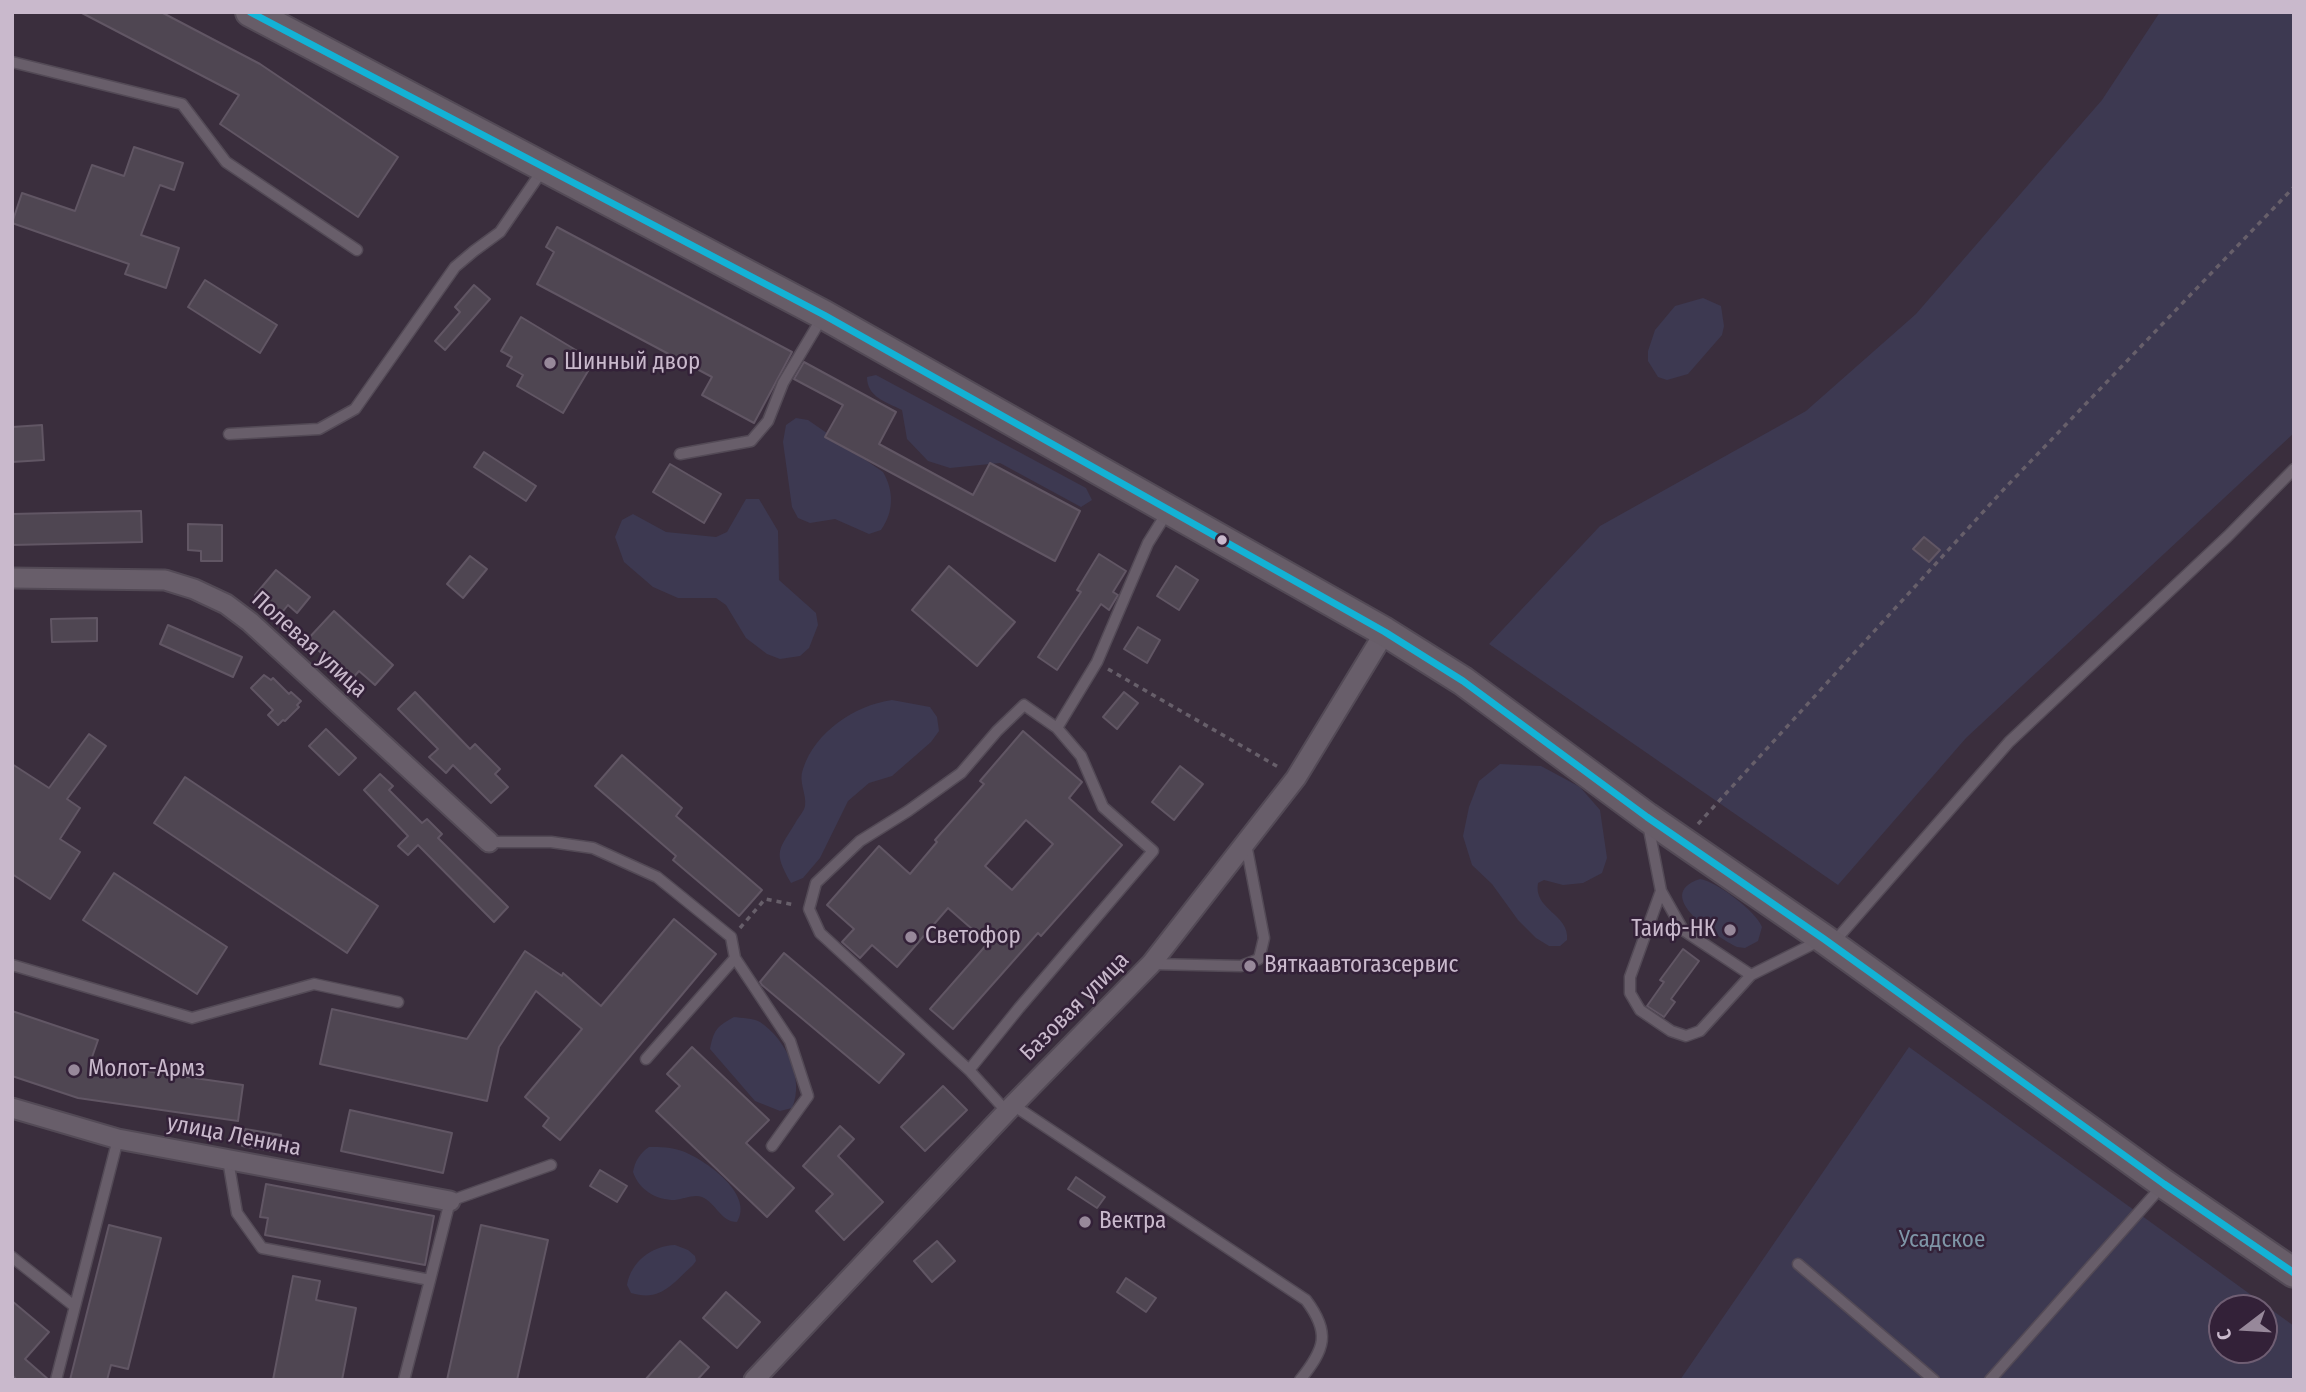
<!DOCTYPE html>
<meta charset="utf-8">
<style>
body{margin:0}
#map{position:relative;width:2306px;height:1392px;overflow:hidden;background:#3a2e3d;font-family:"Fira Sans Condensed",sans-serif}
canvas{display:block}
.frame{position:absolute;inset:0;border:14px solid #c9b9cc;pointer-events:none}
.north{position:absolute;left:2208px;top:1294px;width:70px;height:70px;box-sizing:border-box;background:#332138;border:2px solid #6f5e73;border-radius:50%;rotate:253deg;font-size:19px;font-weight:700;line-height:28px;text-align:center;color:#c9b9cc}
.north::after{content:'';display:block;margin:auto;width:24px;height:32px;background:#97889a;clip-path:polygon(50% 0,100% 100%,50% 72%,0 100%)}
</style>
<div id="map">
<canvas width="2306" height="1392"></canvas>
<div class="frame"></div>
<div class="north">С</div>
</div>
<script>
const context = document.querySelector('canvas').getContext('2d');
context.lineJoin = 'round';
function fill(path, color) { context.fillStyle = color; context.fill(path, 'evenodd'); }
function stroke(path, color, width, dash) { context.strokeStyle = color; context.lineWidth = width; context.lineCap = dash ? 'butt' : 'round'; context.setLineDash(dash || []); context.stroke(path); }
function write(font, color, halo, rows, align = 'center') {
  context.font = font + ' "Fira Sans Condensed",sans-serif'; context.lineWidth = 5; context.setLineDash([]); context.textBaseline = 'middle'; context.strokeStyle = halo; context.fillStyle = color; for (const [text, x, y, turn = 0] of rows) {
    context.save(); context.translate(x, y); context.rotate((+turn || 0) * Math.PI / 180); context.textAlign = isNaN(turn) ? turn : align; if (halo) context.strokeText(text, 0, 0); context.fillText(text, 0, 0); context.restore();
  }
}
fill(new Path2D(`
 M2160,12H2294V433L1966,738L1838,885L1489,644L1600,526L1806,411L1916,314L2102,100Z
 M1703,298L1721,306L1724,326L1722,335L1688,374L1667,380L1658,377L1648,361V351L1655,330L1675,306Z
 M876,375L1086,488L1092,500L1081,507L1000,463L950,468L928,461L907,439L902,410C886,402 867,397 867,377Z
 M796,418L808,420L883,472C894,491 894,512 881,530L869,534L835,519L810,523L798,518L792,507L783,442L786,425Z
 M746,499H759L778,531L779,580L816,613L818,625L809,648L800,656L780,659L767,654L746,638L726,605L716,598H678L653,587L624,562L615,537L622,520L633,514L666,532L716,537L727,532Z
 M892,700L930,707L937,717L939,731L931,742L892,776L869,783L848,801L820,858L803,878L791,883C772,850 779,851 797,820C799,817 804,811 805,806C807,794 798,782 803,769C815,732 855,705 892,700Z
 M1500,764L1541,766L1580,787L1600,810L1607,858L1602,873L1583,883L1563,885L1544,880L1538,883C1533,910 1570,914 1567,940L1560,946H1549L1536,938L1518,920L1492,884L1472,865L1463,836L1469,807L1479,781Z
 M1700,879C1716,881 1757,912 1762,927L1758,941L1745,948L1737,947C1719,938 1650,895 1700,879Z
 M734,1017C741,1018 754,1018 760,1022C786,1039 805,1079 792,1108L780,1111L755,1101L710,1049C714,1030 716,1027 734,1017Z
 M1909,1047L2294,1326V1380H1680ZM2222,1308H2264V1350H2222Z
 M649,1147C661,1147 671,1147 682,1151C704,1159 755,1194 737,1222C721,1222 716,1203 702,1197C694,1194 684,1199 675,1200C656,1200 639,1190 633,1172C635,1161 640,1153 649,1147Z
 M675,1245L688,1250L695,1256L696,1261L693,1265C672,1284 661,1302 631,1293L627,1285C631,1262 651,1246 675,1245Z`), '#3d3951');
const building = new Path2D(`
 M80,12H161L260,64L398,157L358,217L220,124L239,95Z
 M134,147L183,163L174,190L160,185L141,235L179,248L166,288L125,274L129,264L12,223L22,193L75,211L92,165L124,176Z
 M557,227L792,352L754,423L702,395L712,377L537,284L554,252L546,247Z
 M205,280L277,325L260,353L188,307Z
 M474,285L490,299L445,350L435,341L460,312L455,307Z
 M521,317L594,361L563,413L517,386L523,375L507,366L512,357L501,351Z
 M804,362L896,412L879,444L973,495L990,463L1080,511L1055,561L825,437L843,405L794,379Z
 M42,425L44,460L12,462V427Z
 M484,452L536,486L526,501L474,467Z
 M670,464L721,494L704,523L653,492Z
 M141,511L142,542L12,545V514Z
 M188,524L222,525V561H201V551L188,550Z
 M1924,537L1940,550L1929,562L1913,549Z
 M1099,554L1126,571L1113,592L1118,595L1109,610L1101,604L1057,670L1038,657L1081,592L1077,590Z
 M470,556L487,569L463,598L447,584Z
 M949,566L1015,622L977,666L912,610Z
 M1176,566L1198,580L1179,610L1157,596Z
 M276,570L310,597L297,613L288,605L280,615L255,595Z
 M334,611L393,665L375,685L359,671L351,680L307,640Z
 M97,618V641L52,642L51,619Z
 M168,625L242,657L233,677L160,644Z
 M1138,627L1160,640L1147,663L1124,649Z
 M264,675L271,680L273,678L289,694L291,692L301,701L297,705L299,707L285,721L283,720L278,725L268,715L273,710L251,688Z
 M415,692L470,749L475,744L500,769L495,774L508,787L491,803L453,765L446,773L429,757L438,749L398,709Z
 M1124,692L1138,703L1117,729L1103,717Z
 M326,729L356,758L339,775L309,746Z
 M1023,731L1082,782L1069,798L1122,845L1041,936L1038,933L953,1029L930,1009L988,943L948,908L897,967L872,945L860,958L842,942L854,929L827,905L879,846L910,874L937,842L935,840L984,784L980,781ZM1026,820L1053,844L1012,890L985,866Z
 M89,734L106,746L67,799L80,808L60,839L80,852L50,899L12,874V764L49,788Z
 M622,755L682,808L676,816L762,890L739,916L673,860L676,856L595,786Z
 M1180,766L1203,784L1174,820L1152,802Z
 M380,774L393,786L389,790L422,823L427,819L442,834L438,838L508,907L494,922L418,845L408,855L398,846L408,836L364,790Z
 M185,777L378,906L347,953L154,823Z
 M114,873L227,947L197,994L83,920Z
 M674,919L716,954L560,1140L543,1126L549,1118L525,1097L582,1029L536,991L499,1047L487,1101L320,1064L332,1009L467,1039L525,951L562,976L563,973L601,1006Z
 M1683,949L1699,961L1671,999L1675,1002L1664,1017L1647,1006L1664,982L1660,980Z
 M784,953L904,1054L879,1083L762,985L760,982Z
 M12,1011L98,1040L90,1063L243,1085L238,1121L78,1098L12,1076Z
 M692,1047L769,1120L746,1143L794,1188L767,1217L656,1111L680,1086L667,1074Z
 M943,1086L967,1110L925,1151L901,1127Z
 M350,1110L452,1133L443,1173L341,1151Z
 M840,1126L854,1139L838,1156L883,1202L844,1240L816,1211L833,1194L803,1166Z
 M245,1129L281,1135L278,1152L242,1146Z
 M600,1170L627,1186L617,1202L590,1186Z
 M1076,1177L1105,1197L1097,1208L1068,1189Z
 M266,1184L434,1216L425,1265L265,1235L268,1218L260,1217Z
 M109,1225L161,1238L128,1369L111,1365L107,1380H70Z
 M481,1225L548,1240L517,1380H447Z
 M937,1241L955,1261L932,1282L914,1261Z
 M293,1276L320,1281L316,1300L356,1308L342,1380H273Z
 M1126,1278L1156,1298L1146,1312L1117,1292Z
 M726,1292L760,1322L737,1348L703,1318Z
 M12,1301L49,1332L25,1359L49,1380H17L12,1375Z
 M680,1341L709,1367L697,1380H645Z`);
fill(building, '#4f4652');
stroke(building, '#615664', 2);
const service = new Path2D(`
 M12,62L182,104L226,162L357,250
 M229,434L319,429L355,409L455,267L474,251L500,232L544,168
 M680,454L751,441L768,421L783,383L823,316
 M1024,705L1057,728L1081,756L1103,807L1153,851L1019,1008L969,1070L820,933L809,909L816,883L860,841L908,811L961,773L997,731Z
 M1057,728L1097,662L1148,543L1168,511
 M1648,824L1661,891L1683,930L1751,975L1821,940
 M489,842H551L593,848L657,877L731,937L735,958L646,1059
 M1661,891L1630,977V993L1640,1010L1671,1031L1686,1036L1700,1031L1751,975
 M1834,942L2009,742L2228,536L2294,469
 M735,958L790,1041L808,1096L772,1146
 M1152,964L1241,966L1259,959L1264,938L1246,844
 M12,965L192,1018L314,984L398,1002
 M969,1070L1007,1112
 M1013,1105L1306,1300C1331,1333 1325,1349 1300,1380
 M228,1160L237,1213L262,1248L430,1280L404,1380
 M12,1257L74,1306
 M1798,1264L1934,1380
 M430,1280L450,1201L551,1165
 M56,1380L118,1139
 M1990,1380L2162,1186`);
const minor = new Path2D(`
 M12,578L165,580L194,589L226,604L250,622L489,842
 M12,1108L118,1139L450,1201
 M754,1380L1013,1105L1151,964L1296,778L1385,632`);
const secondary = new Path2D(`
 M250,12L824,315L1385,632L1463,681L1647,817L1824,939L2164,1184L2294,1273`);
stroke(service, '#534a56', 13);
stroke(minor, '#534a56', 23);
stroke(secondary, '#534a56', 32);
stroke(new Path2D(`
 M1108,669L1280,768
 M1698,824L2005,488L2294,187
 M740,928L765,899L795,905`), '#675f6a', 3.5, [5, 5]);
stroke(service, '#685e6a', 10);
stroke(minor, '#685e6a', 19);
stroke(secondary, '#675d68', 28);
stroke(new Path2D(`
 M250,12L824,315L1385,632L1463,681L1647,817L1824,939L2164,1184L2294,1273`), '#13b2d5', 7);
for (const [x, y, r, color] of [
 [550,363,7,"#97889a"],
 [1222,540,6,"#c9b9cc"],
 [1730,930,7,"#97889a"],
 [911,937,7,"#97889a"],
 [1250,966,7,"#97889a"],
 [74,1070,7,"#97889a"],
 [1085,1222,7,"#97889a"]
]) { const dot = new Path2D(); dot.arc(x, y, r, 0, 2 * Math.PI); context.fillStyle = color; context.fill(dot); stroke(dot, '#332138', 2.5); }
write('23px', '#c9b9cc', '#332138', [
 ["Шинный двор",564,363],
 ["Таиф-НК",1716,930,"right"],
 ["Светофор",925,937],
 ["Вяткаавтогазсервис",1264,966],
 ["Молот-Армз",88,1070],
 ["Вектра",1099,1222]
], 'left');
write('23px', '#c9b9cc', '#332138', [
 ["Полевая улица",309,645,42],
 ["Базовая улица",1075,1007,-45],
 ["улица Ленина",234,1136,11]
]);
write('23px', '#7f96a7', '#332138', [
 ["Усадское",1942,1241]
]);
</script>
